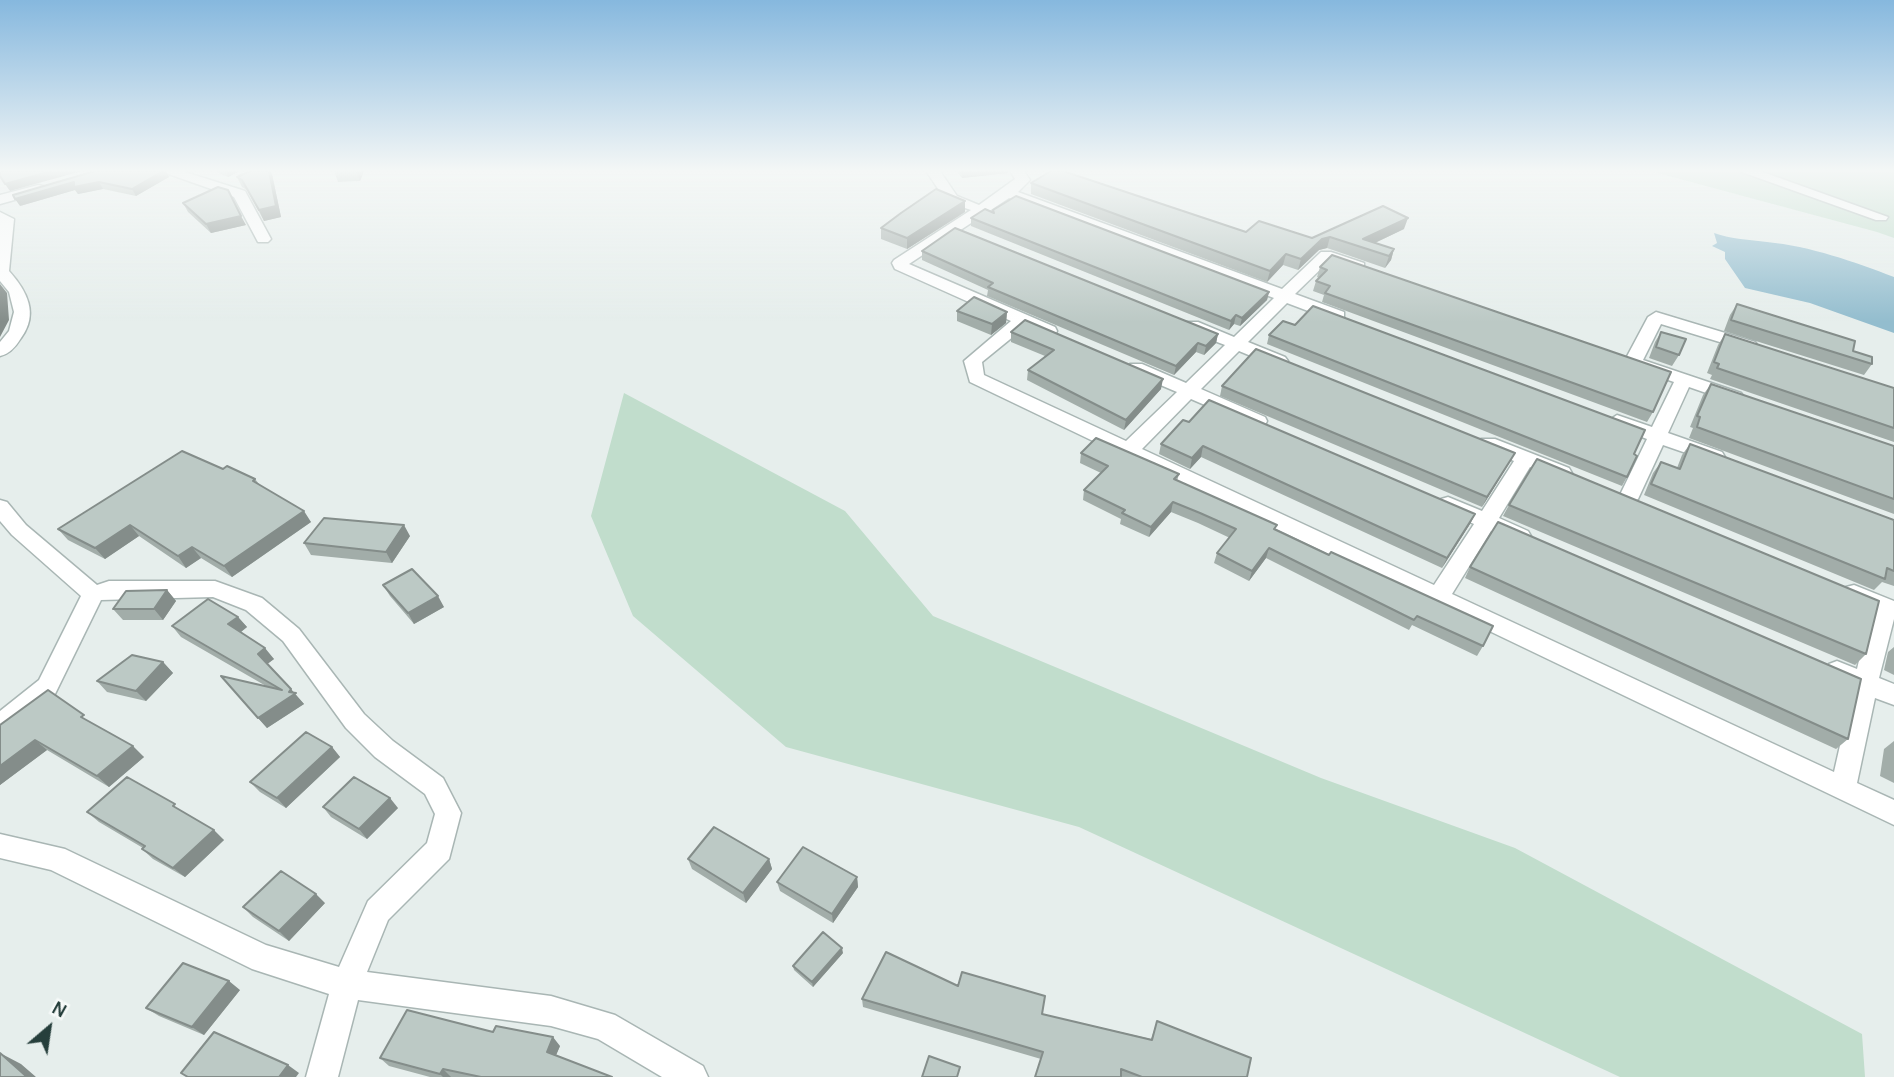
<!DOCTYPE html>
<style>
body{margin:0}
#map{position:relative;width:1894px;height:1077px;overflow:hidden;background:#e6eeec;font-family:Karla,sans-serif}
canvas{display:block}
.north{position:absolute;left:14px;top:993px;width:70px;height:70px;-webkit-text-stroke:5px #f7faf9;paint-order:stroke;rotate:29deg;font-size:19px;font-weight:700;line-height:28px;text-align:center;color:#263f3c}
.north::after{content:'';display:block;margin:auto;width:24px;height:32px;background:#263f3c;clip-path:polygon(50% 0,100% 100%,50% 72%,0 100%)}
</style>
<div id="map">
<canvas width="1894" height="1077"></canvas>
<div class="north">N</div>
</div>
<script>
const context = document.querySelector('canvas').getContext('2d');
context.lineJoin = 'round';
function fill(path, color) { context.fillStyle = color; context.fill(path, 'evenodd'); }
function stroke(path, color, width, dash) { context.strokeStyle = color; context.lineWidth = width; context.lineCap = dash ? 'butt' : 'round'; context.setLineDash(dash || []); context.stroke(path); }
fill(new Path2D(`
 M1650,171H1894V238L1877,232Z
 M624,393L845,511L933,616L1321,778L1515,848L1862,1034L1865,1077H1620L1079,827L786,747L633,616L591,516Z`), '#c1ddcc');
fill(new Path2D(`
 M1714,233C1731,239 1750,240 1767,242C1810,246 1855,262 1894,277V333L1810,303L1745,288L1725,259V252L1712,246L1717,243Z`), '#93bdce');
const minor = new Path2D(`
 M160,171H182L245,191L271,239L268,242H258L234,197Z
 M926,171H940L957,196L979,205L1015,179L1010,171H1024L1030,180L1018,192L1282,289L1321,252H1331L1364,263V269L1358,271L1329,261L1295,294L1344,312V320H1332L1287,303L1248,342L1285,357L1288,361L1285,365H1273L1239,351L1201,389L1265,417L1267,421L1265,425H1251L1191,399L1142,449L1434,585L1474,524L1441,509L1438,504L1441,499L1448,497L1482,511L1514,461L1481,447L1478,443L1481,439H1495L1569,468L1572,473L1562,480L1530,467L1499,518L1528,531L1531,536L1528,541L1521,544L1491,531L1452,594L1834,772L1853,688L1829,678L1825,671L1829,664L1837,661L1857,669L1871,610L1846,599L1843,593L1846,587L1854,585L1894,601V619L1879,678L1894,684V705L1875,698L1857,783L1894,800V825L970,382L964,361L1011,321L895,269L892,263L894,260L971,210L947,202ZM1009,198L1274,298L1234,337L1198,322H1186L1184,326L1186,330L1225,345L1186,383L1142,364H1130L1127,368L1130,372L1177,392L1126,441L984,375L982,362L1025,327L1043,335H1055L1057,331L1055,327L909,264Z
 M1739,171H1760L1888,217L1886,220H1876Z
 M38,185L43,186V192L0,204V195Z
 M0,212L14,219L9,271C27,291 39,314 21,338C16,346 10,354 0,356V342L9,331L14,312L9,292L0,281Z
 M1656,312L1755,342L1758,346L1749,351L1661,324L1643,360L1741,393L1744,397L1735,403L1689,387L1668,433L1722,452L1725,457L1715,463L1663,445L1638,499L1628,506L1618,499L1647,439L1610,425L1608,421L1617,415L1652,427L1674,382L1627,366L1624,362L1648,317Z
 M0,500L7,502L26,525L97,585L109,581H215L262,598L299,629L364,714L393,741L443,778L461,813L449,859L388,920L367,972L551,996L615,1015L703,1066L708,1077H662L598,1039L551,1026L358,1000L338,1077H306L329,994L252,969L51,870L0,858V834L65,849L266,945L339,967L368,901L427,843L435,814L425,794L375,757L346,728L283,641L246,610L213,597L101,600L55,694L9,732L0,735V711L39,680L81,596L12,535L0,521Z`);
stroke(minor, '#a9b6b4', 3);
fill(minor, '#fff');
fill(new Path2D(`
 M95,171H166L169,177L136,196L103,189L78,194L75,190L20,206Z
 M214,171H240L228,177Z
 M334,171H364L360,181L338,182Z
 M956,171H1008V173L962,178Z
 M272,174L281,217L264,221L247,190L242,187L237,177Z
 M1031,183L1246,232L1312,238L1404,229L1375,243L1394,249L1391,260L1385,268L1327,248L1319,250L1298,270L1283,265L1267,282L1031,194Z
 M183,203L246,225L211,233L188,212Z
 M993,210L1269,292L1267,300L1240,326L1234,324L1229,330L971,226V218L992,212Z
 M965,212L907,249L881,239V228Z
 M922,251L1218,334L1216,343L1204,355L1196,352L1174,375L987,296L988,290L922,260Z
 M1332,255L1653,412L1647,422L1322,302L1324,295L1313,291L1316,281L1319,278L1317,277L1320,267Z
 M1737,304L1853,351L1872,364L1864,375L1724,331L1730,315Z
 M957,311L1007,312L1006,323L991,335L957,321Z
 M1011,332L1161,389L1124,430L1027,380L1028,370L1045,356L1011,342Z
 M1661,332L1679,355L1672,366L1649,358L1655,342Z
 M1725,334L1894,388V442L1710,379L1712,375L1707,373L1718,345Z
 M1269,335L1634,454L1627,477L1622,486L1267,344Z
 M1711,384L1894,446V514L1689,438L1693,428L1690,427L1703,395Z
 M1222,386L1515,453L1482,507L1220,396Z
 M1189,422L1475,514L1470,524L1442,568L1201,457L1190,469L1159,454L1161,444Z
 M1690,444L1894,520V586L1882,582L1874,590L1644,495L1653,473L1661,462L1677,468L1682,455Z
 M1081,453L1179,474L1177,481L1276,530L1483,646L1477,656L1412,625L1409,630L1266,558L1249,581L1214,563L1217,553L1230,538L1198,523L1171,512L1149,537L1120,524L1121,519L1083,500L1084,490L1101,473L1080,463Z
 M223,469L255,479L259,484L311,522L232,577L201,558L186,568L139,536L105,559L68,540L58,529Z
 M1509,505L1866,654L1855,665L1503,516Z
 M410,536L392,563L311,555L304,543Z
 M1470,567L1848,739L1836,749L1465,578Z
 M383,585L444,607L414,624L390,596Z
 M167,590L176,601L163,620H123L113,609Z
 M238,617L247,627L241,632L274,659L267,664L304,704L267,728L221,676L266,686L181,637L172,626Z
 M1894,647V675L1884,670L1888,652Z
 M163,662L173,673L146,701L107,692L97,681Z
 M93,724L144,757L109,787L47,750L0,785V725Z
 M1894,741V783L1880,776L1884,749Z
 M332,747L340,757L286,808L260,792L250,782Z
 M323,807L398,808L367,839L331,817Z
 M87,812H183L224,840L185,877L153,859L142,849L143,848L99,822Z
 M688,859H769L772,869L746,903L692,869Z
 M857,877L858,887L833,923L780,891L777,882Z
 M325,903L289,941L253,917L243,907Z
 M843,953L813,987L794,970L793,966Z
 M958,986L1042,1014L1151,1039L1157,1021L1247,1077H1035L1041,1059L863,1007L862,999Z
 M240,990L204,1035L159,1016L146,1008Z
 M493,1032L560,1046L556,1055L612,1077H430L389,1066L380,1058Z`), '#a2ada9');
fill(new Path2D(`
 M52,171H82L10,191L5,184Z
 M163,171H166L169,177L136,196L132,189Z
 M226,171H240L228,177Z
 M269,171H271L272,174L281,217L264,221L259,210Z
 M356,171H364L360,181Z
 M978,171H1008V173L962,178V173Z
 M74,182H99L103,189L78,194L75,190L20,206L15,199Z
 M965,201V212L907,249V238Z
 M241,216L246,225L211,233L206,224Z
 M1408,218L1404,229L1364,248L1363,239Z
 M1330,237L1327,248L1319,250L1298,270L1301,259L1322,239Z
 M1394,249L1391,260L1385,268L1389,256Z
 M1286,254L1283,265L1267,282L1270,271Z
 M0,284L7,293L9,320L0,337Z
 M1269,292L1267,300L1240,326L1242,318Z
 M1007,312L1006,323L991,335L992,324Z
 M1236,315L1234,324L1229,330L1231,321Z
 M1218,334L1216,343L1204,355L1206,346Z
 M1198,343L1196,352L1174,375L1176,366Z
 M1163,379L1161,389L1124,430L1126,420Z
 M1203,446L1201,457L1190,469L1192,458Z
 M1515,453L1510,462L1482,507L1487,497Z
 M1173,502L1171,512L1149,537L1151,527Z
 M304,511L311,522L232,577L224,566Z
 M1475,514L1470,524L1442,568L1447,558Z
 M130,525L139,536L105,559L95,548Z
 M404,525L410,536L392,563L386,552Z
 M192,547L201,558L186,568L178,556Z
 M1269,548L1266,558L1249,581L1252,571Z
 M167,590L176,601L163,620L154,609Z
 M438,596L444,607L414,624L408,613Z
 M238,617L247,627L237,635L228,624Z
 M265,648L274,659L266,665L258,654Z
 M163,662L173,673L146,701L136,691Z
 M291,689L304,704L267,728L258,718Z
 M35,740L47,750L0,785V766Z
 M133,746L144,757L109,787L97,776Z
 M332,747L340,757L286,808L277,798Z
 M390,798L398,808L367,839L359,829Z
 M214,830L224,840L185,877L173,868Z
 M769,859L772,869L746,903L743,893Z
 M857,877L858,887L833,923L832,914Z
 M316,894L325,903L289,941L279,931Z
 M842,948L843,953L813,987L812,982Z
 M229,981L240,990L204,1035L192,1027Z
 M553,1037L560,1046L554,1060L547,1052Z
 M0,1053L21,1064L36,1077H27Z
 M288,1065L299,1073L296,1077H279Z
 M443,1069L451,1077H443L440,1074Z`), '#848d8a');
const building = new Path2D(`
 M0,171H52L5,184L0,176Z
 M95,171H163L132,189L99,182L74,187V182L15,199L13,195Z
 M250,171H269L276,206L259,210L242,180L237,177Z
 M960,171H978L962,173Z
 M1051,171H1063L1246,232L1259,221L1312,238L1383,206L1408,218L1363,239L1394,249L1389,256L1330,237L1322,239L1301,259L1286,254L1270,271L1031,183Z
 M218,187L228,190L241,216L206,224L183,203Z
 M936,189L965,201L907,238L881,228L901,213Z
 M1016,196L1269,292L1242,318L1236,315L1231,321L971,218L985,209L994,213L993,210Z
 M955,228L1218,334L1206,346L1198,343L1176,366L988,287L993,283L922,251Z
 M1332,255L1671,372L1653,412L1325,293L1330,286L1316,281L1327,270L1320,267Z
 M0,287L2,311L0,315Z
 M974,297L1007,312L992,324L957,311Z
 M1737,304L1855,341L1853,351L1872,357V364L1731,320Z
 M1313,306L1645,430L1634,454L1637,456L1627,477L1269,335L1283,321L1295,325Z
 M1025,320L1163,379L1126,420L1028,370L1054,350L1011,332Z
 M1661,332L1686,339L1679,355L1656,347Z
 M1725,334L1894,388V428L1717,368L1719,364L1714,362Z
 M1256,349L1515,453L1487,497L1222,386Z
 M1711,384L1894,446V499L1697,427L1700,417L1697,416Z
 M1209,400L1475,514L1447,558L1203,446L1192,458L1161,444L1183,420L1189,422Z
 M1096,438L1179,474L1174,479L1277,525L1274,529L1329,555L1331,552L1493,626L1483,646L1417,616L1414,620L1269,548L1252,571L1217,553L1236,529L1200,513L1173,502L1151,527L1122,513L1125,510L1084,490L1108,466L1081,453Z
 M1690,444L1894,520V571L1887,568L1885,579L1651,484L1661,462L1680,469Z
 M182,451L223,469L227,466L255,479L253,481L304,511L224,566L192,547L178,556L130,525L95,548L58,529Z
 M1537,459L1879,601L1866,654L1509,505Z
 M324,518L404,525L386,552L304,543Z
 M1498,522L1861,679L1848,739L1470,567Z
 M412,569L438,596L408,613L383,585Z
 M167,590L154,609H113L126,591Z
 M208,599L238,617L228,624L265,648L258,654L291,689L289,692L296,693L258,718L221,676L282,690L172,626Z
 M132,655L163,662L136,691L97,681Z
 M48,690L84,715L81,717L133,746L97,776L35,740L0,766V725Z
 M306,732L332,747L277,798L250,782Z
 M127,777L175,804L173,806L214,830L173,868L142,849L145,846L87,812Z
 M354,777L390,798L359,829L323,807Z
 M714,827L769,859L743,893L688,859Z
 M803,847L857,877L832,914L777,882Z
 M281,871L316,894L279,931L243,907Z
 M823,932L842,948L812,982L793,966Z
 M886,952L958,986L962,972L1045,996L1042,1014L1152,1040L1157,1021L1251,1058L1247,1077H1142L1121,1069V1077H1035L1043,1052L862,999Z
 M183,963L229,981L192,1027L146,1008Z
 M407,1010L493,1032L496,1026L553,1037L547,1052L612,1077H481L443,1069L440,1074L380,1058Z
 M214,1032L288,1065L279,1077H188L181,1073Z
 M0,1053L27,1077H0Z
 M929,1056L960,1067L957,1077H922Z`);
fill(building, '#bcc9c5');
stroke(building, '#848d8a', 2);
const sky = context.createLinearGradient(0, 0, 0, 322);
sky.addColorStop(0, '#86b8de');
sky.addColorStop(0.53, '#f4f7f6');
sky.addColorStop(1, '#f4f7f600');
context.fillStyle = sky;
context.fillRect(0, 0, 1894, 322);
</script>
